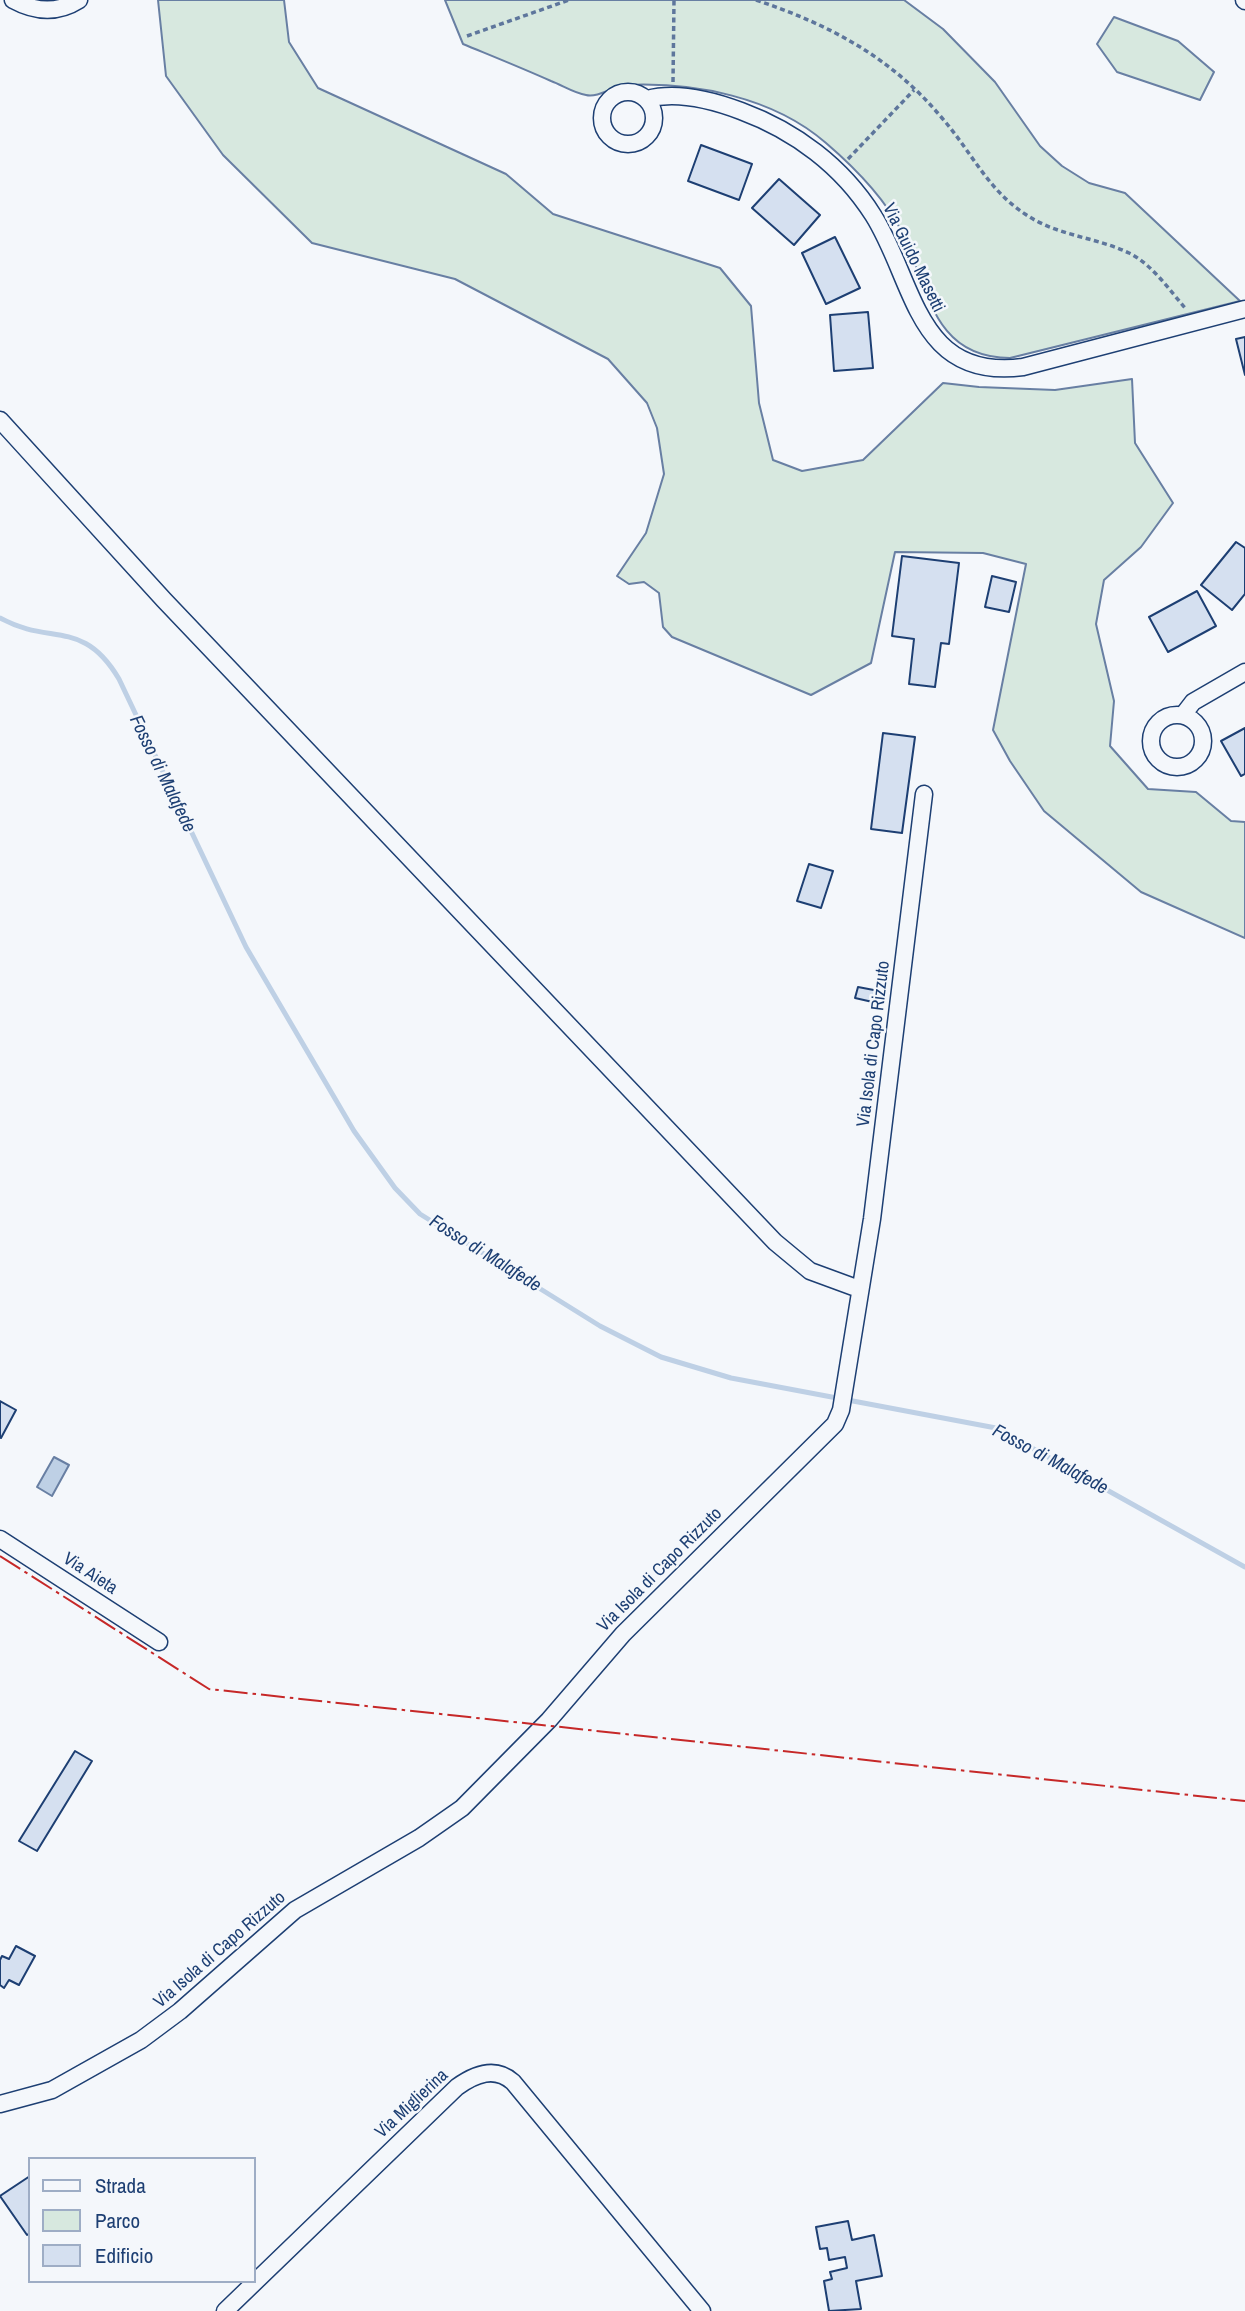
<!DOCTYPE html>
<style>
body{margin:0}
#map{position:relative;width:1245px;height:2311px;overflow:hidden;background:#f4f7fb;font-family:"Archivo Narrow",sans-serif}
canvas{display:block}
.legend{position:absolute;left:28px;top:2157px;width:228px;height:126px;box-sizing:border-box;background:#f4f7fb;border:2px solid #9eadc5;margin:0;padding:9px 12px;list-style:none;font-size:21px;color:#1d3f73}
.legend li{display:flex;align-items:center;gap:14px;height:35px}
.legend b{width:35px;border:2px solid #9eadc5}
</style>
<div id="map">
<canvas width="1245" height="2311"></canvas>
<ul class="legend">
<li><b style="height:9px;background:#f4f7fb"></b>Strada</li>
<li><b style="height:19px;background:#d7e8df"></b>Parco</li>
<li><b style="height:19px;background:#d5e0f0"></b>Edificio</li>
</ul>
</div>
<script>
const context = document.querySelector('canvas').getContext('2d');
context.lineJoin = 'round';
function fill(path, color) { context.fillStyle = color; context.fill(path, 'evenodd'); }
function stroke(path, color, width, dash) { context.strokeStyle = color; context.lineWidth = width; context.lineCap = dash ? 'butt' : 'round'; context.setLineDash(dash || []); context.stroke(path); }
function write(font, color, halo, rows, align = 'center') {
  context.font = font + ' "Archivo Narrow",sans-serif'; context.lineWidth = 5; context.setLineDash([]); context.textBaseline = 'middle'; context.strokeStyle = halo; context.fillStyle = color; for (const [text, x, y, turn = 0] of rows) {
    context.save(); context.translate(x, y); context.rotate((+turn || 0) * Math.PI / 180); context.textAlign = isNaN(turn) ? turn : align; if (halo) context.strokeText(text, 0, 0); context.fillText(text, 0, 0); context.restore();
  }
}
const green = new Path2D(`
 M158,0H284L289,42L318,88L506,174L553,214L720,268L751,306L759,403L773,460L802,471L863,460L943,383L979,387L1055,390L1132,379L1135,443L1173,503L1141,547L1104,580L1096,624L1114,701L1110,746L1148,789L1196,792L1231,821L1245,822V938L1141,892L1044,811L1010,761L993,730L1026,564L983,553L895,552L871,663L811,695L672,637L663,627L659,593L644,582L629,584L617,576L646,533L664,474L657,428L647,403L608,359L455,279L312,243L223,155L166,76Z
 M445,0H904L943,29L995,82L1040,146L1062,166L1089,183L1125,193L1240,301L1010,358C931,358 928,285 902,232C885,199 854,167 826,143C773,97 695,82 626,85C614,86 598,98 586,95C574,93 562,85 551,81C522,68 492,56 463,44Z
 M1114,17L1178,41L1214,72L1200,100L1117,72L1097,44Z`);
fill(green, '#d7e8df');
stroke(green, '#687fa3', 2);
const water = new Path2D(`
 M54,1457L69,1465L52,1496L37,1487Z`);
fill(water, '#bed0e5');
stroke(water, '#687fa3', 2);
stroke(new Path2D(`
 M0,618C51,646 83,618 119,679L246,947L354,1131L395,1188L420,1214L600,1326L661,1357L731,1378L996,1428L1245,1567`), '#bed0e5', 5);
const building = new Path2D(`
 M701,145L752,164L739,200L688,181Z
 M779,179L820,215L794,245L752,208Z
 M835,237L860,288L826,304L802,253Z
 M868,312L873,368L834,371L830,315Z
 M1245,337V375L1236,339Z
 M1236,542L1245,548V594L1232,610L1201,585Z
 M902,556L959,563L949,644L941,643L935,687L909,684L914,639L892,636Z
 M992,576L1016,582L1009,612L985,607Z
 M1197,591L1216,626L1168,652L1149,617Z
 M1245,728V774L1241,776L1221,741Z
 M883,733L915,737L902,833L871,829Z
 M809,864L833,871L821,908L797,901Z
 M858,987L879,991L877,1003L855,998Z
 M0,1401L16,1410L1,1438L0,1437Z
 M75,1751L92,1761L37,1851L19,1841Z
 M16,1946L35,1956L19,1985L9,1980L4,1988L0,1985V1960L2,1956L9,1959Z
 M30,2176V2233L27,2235L0,2196Z
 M848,2221L852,2240L874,2235L882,2276L856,2281L861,2309L829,2311L824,2281L832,2279L830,2272L847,2268L845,2257L829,2260L827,2248L820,2249L816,2227Z`);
fill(building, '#d5e0f0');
stroke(building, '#1d3f73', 2);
const street = new Path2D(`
 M13,0C35,12 57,14 79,0
 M1244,0L1245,1
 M602 118a26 26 0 1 1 52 0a26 26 0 1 1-52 0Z
 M647,99C677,91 712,100 741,111C795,131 842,166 873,215C915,281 916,381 1023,367L1245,309
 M0,420L164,600L775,1242L810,1271L859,1289
 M1151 741a26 26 0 1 1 52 0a26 26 0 1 1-52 0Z
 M1183,715L1193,702L1245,672
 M0,1539L159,1642
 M0,2104L52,2090L141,2040L180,2011L295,1910L419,1838L462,1808L549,1720L623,1634L835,1424L841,1410L872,1219L924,794
 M225,2311L457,2087C475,2074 495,2066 513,2082L702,2311`);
stroke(street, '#1d3f73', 19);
stroke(new Path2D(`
 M756,0C830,25 891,57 942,118C971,151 987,189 1025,214C1057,236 1096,237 1129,253C1152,264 1170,291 1186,309
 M467,36L569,0
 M673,82L674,0
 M848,159L914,90`), '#5e769c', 3.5, [5, 3.5]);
stroke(street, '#f4f7fb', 16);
stroke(new Path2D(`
 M0,1556L209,1689L1245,1801`), '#c62828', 2, [24, 5, 3.5, 5]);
write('18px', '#1d3f73', '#f4f7fb', [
 ["Via Guido Masetti",913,258,64],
 ["Via Isola di Capo Rizzuto",874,1044,-83],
 ["Via Isola di Capo Rizzuto",660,1570,-45],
 ["Via Aieta",90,1574,33],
 ["Via Isola di Capo Rizzuto",220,1950,-41],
 ["Via Miglierina",412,2104,-43]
]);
write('italic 19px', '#1d3f73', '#f4f7fb', [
 ["Fosso di Malafede",162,774,64],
 ["Fosso di Malafede",485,1254,32],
 ["Fosso di Malafede",1050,1460,28]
]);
</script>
